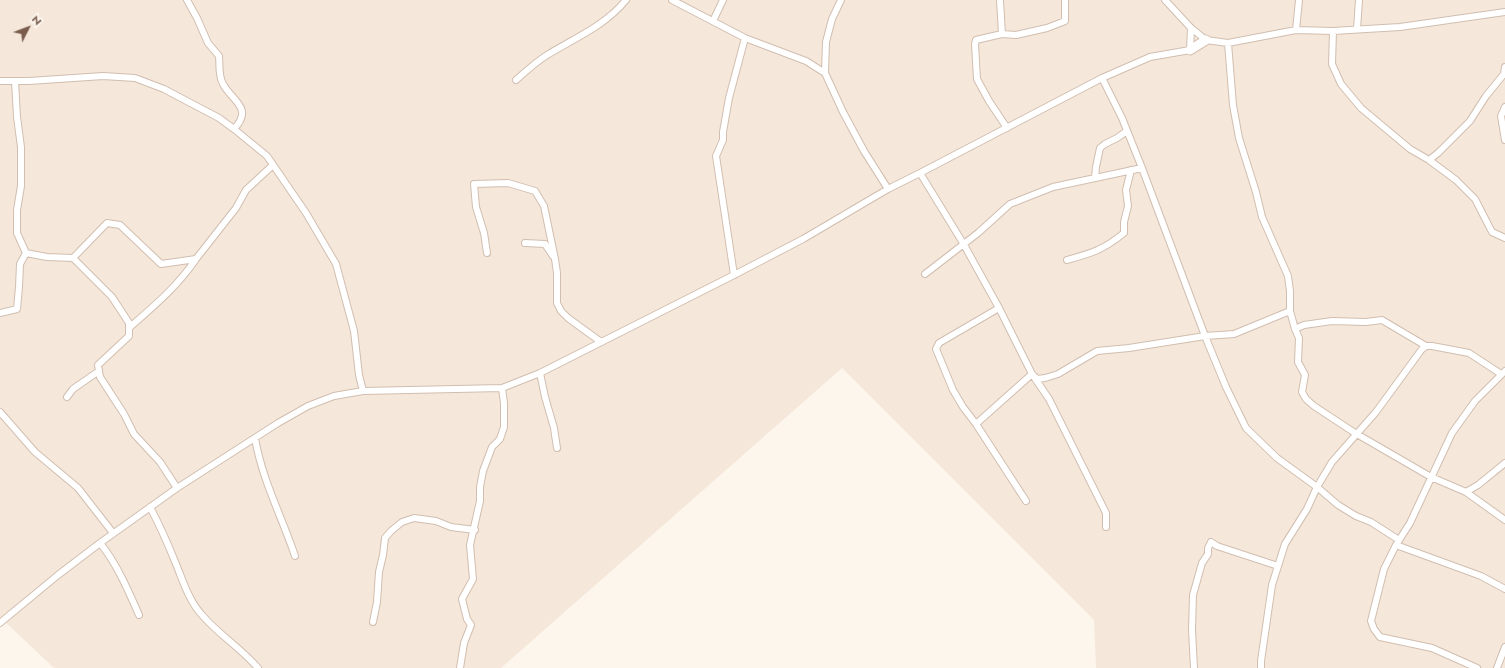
<!DOCTYPE html>
<style>
body{margin:0}
#map{position:relative;width:1505px;height:668px;overflow:hidden;background:#fdf6ec;font-family:Jost,sans-serif}
canvas{display:block}
.north{position:absolute;left:8px;top:8px;width:40px;height:40px;-webkit-text-stroke:3px #fffaf3;paint-order:stroke;rotate:48deg;font-size:11px;font-weight:700;line-height:16px;text-align:center;color:#7a5c4d}
.north::after{content:'';display:block;margin:auto;width:14px;height:18px;background:#7a5c4d;clip-path:polygon(50% 0,100% 100%,50% 72%,0 100%)}
</style>
<div id="map">
<canvas width="1505" height="668"></canvas>
<div class="north">N</div>
</div>
<script>
const context = document.querySelector('canvas').getContext('2d');
context.lineJoin = 'round';
function fill(path, color) { context.fillStyle = color; context.fill(path, 'evenodd'); }
function stroke(path, color, width, dash) { context.strokeStyle = color; context.lineWidth = width; context.lineCap = dash ? 'butt' : 'round'; context.setLineDash(dash || []); context.stroke(path); }
fill(new Path2D(`
 M0,0H1505V668H1096L1094,620L842,368L501,668H54L0,617Z`), '#f5e8da');
const street = new Path2D(`
 M187,0L197,18L208,43L219,56C220,66 218,75 223,84C232,101 254,108 234,129
 M672,0L745,38L806,61L825,73L843,112L864,151L888,189
 M1000,0L1002,34
 M1165,0L1191,28L1206,40L1228,43L1296,30L1333,31L1400,27L1505,12
 M713,21L723,0
 M1357,29L1359,0
 M1296,30L1299,0
 M1333,31L1332,64L1341,84L1361,108L1410,149L1429,160L1456,180L1475,199L1492,232L1505,238
 M1228,43L1233,105L1239,138L1256,192L1262,217L1288,276L1290,291V311L1295,329L1299,338L1298,362L1305,375L1302,392L1306,399L1314,406L1355,433L1431,477L1466,492L1505,520
 M825,73L826,42L832,19L841,0
 M1102,78L1122,118L1142,168L1205,336L1226,387L1246,428L1277,458L1317,487L1338,505L1356,516L1371,522L1399,540
 M516,80C526,71 536,62 547,55C575,38 606,25 626,0
 M0,81H29L103,76L135,78L164,89L219,118L234,129L267,156L306,213L336,264L354,331L359,375L363,391
 M15,81L17,117L21,147V186L17,210V233L26,253L47,257L73,258L112,297L129,323V336L98,365L100,377L124,414L134,434L160,462L177,488
 M1505,107L1501,116L1505,140
 M1007,128L989,101L977,79L975,44L976,40L1002,34L1016,35L1047,28L1065,21V0
 M1429,160L1438,153L1470,121L1486,96L1504,74L1505,67
 M920,173L963,243L999,308L1032,374L1049,399L1106,513V527
 M1095,178L1096,167L1100,148L1105,144L1117,138L1127,131
 M525,243L545,244L553,256
 M487,253L484,233L476,207L474,184L508,183L535,191L544,206L555,259L557,273V303L561,311L568,318L601,342
 M73,258L107,223L120,225L161,264L196,259L236,208L246,190L273,165
 M1067,260C1092,253 1103,250 1124,233V222L1128,206L1126,190L1131,170
 M925,274L978,233L1010,204L1053,187L1142,168
 M734,275L716,156L723,140V132L729,98L745,38
 M999,308L939,343L936,349L953,390L963,407L976,424L1026,501
 M0,313L17,309L19,287L20,264L26,253
 M129,328C154,306 177,287 196,259
 M1295,329L1304,325L1332,321L1366,322L1382,320L1426,346
 M540,373L545,397L554,428L557,448
 M67,397L73,389L99,371
 M0,412L35,452L78,488L113,533
 M976,424L1032,374L1037,379L1045,378L1058,374L1097,351L1129,348L1205,336L1234,334L1290,311
 M255,438C262,480 282,517 295,556
 M1466,492L1478,485L1505,463
 M150,507C160,526 168,544 176,564C183,581 189,601 202,615C219,635 241,648 258,668
 M100,543C117,564 128,590 139,615
 M1396,545L1481,576L1505,589
 M373,622L377,602L379,572L383,555L385,538L391,531L402,522L414,518L436,521L451,527L475,530
 M0,623L58,575L100,543L177,488L278,423L308,406L334,396L363,391L502,388L540,373L734,275L803,239L888,189L920,173L1102,78L1150,57L1190,50L1191,28
 M460,668L464,643L471,625L467,619L462,599L473,579L470,545L480,501V487L483,471L492,447L500,439L504,427V403L502,388
 M1194,668L1192,630L1193,595L1202,563L1208,554V548L1211,542L1217,546L1278,566
 M1261,668V661L1272,585L1285,544L1307,509L1317,487L1332,462L1376,412L1422,349L1426,346H1432L1469,353L1501,374
 M1477,668L1432,648L1380,637L1374,629L1371,621L1384,569L1396,545L1410,523L1452,433L1475,401L1505,371
 M1497,668L1505,647`);
const secondary = new Path2D(`
 M1190,50L1206,40`);
stroke(street, '#d1beb0', 8);
stroke(secondary, '#d6c0b0', 11);
stroke(street, '#fff', 6);
stroke(secondary, '#fff', 9);
</script>
